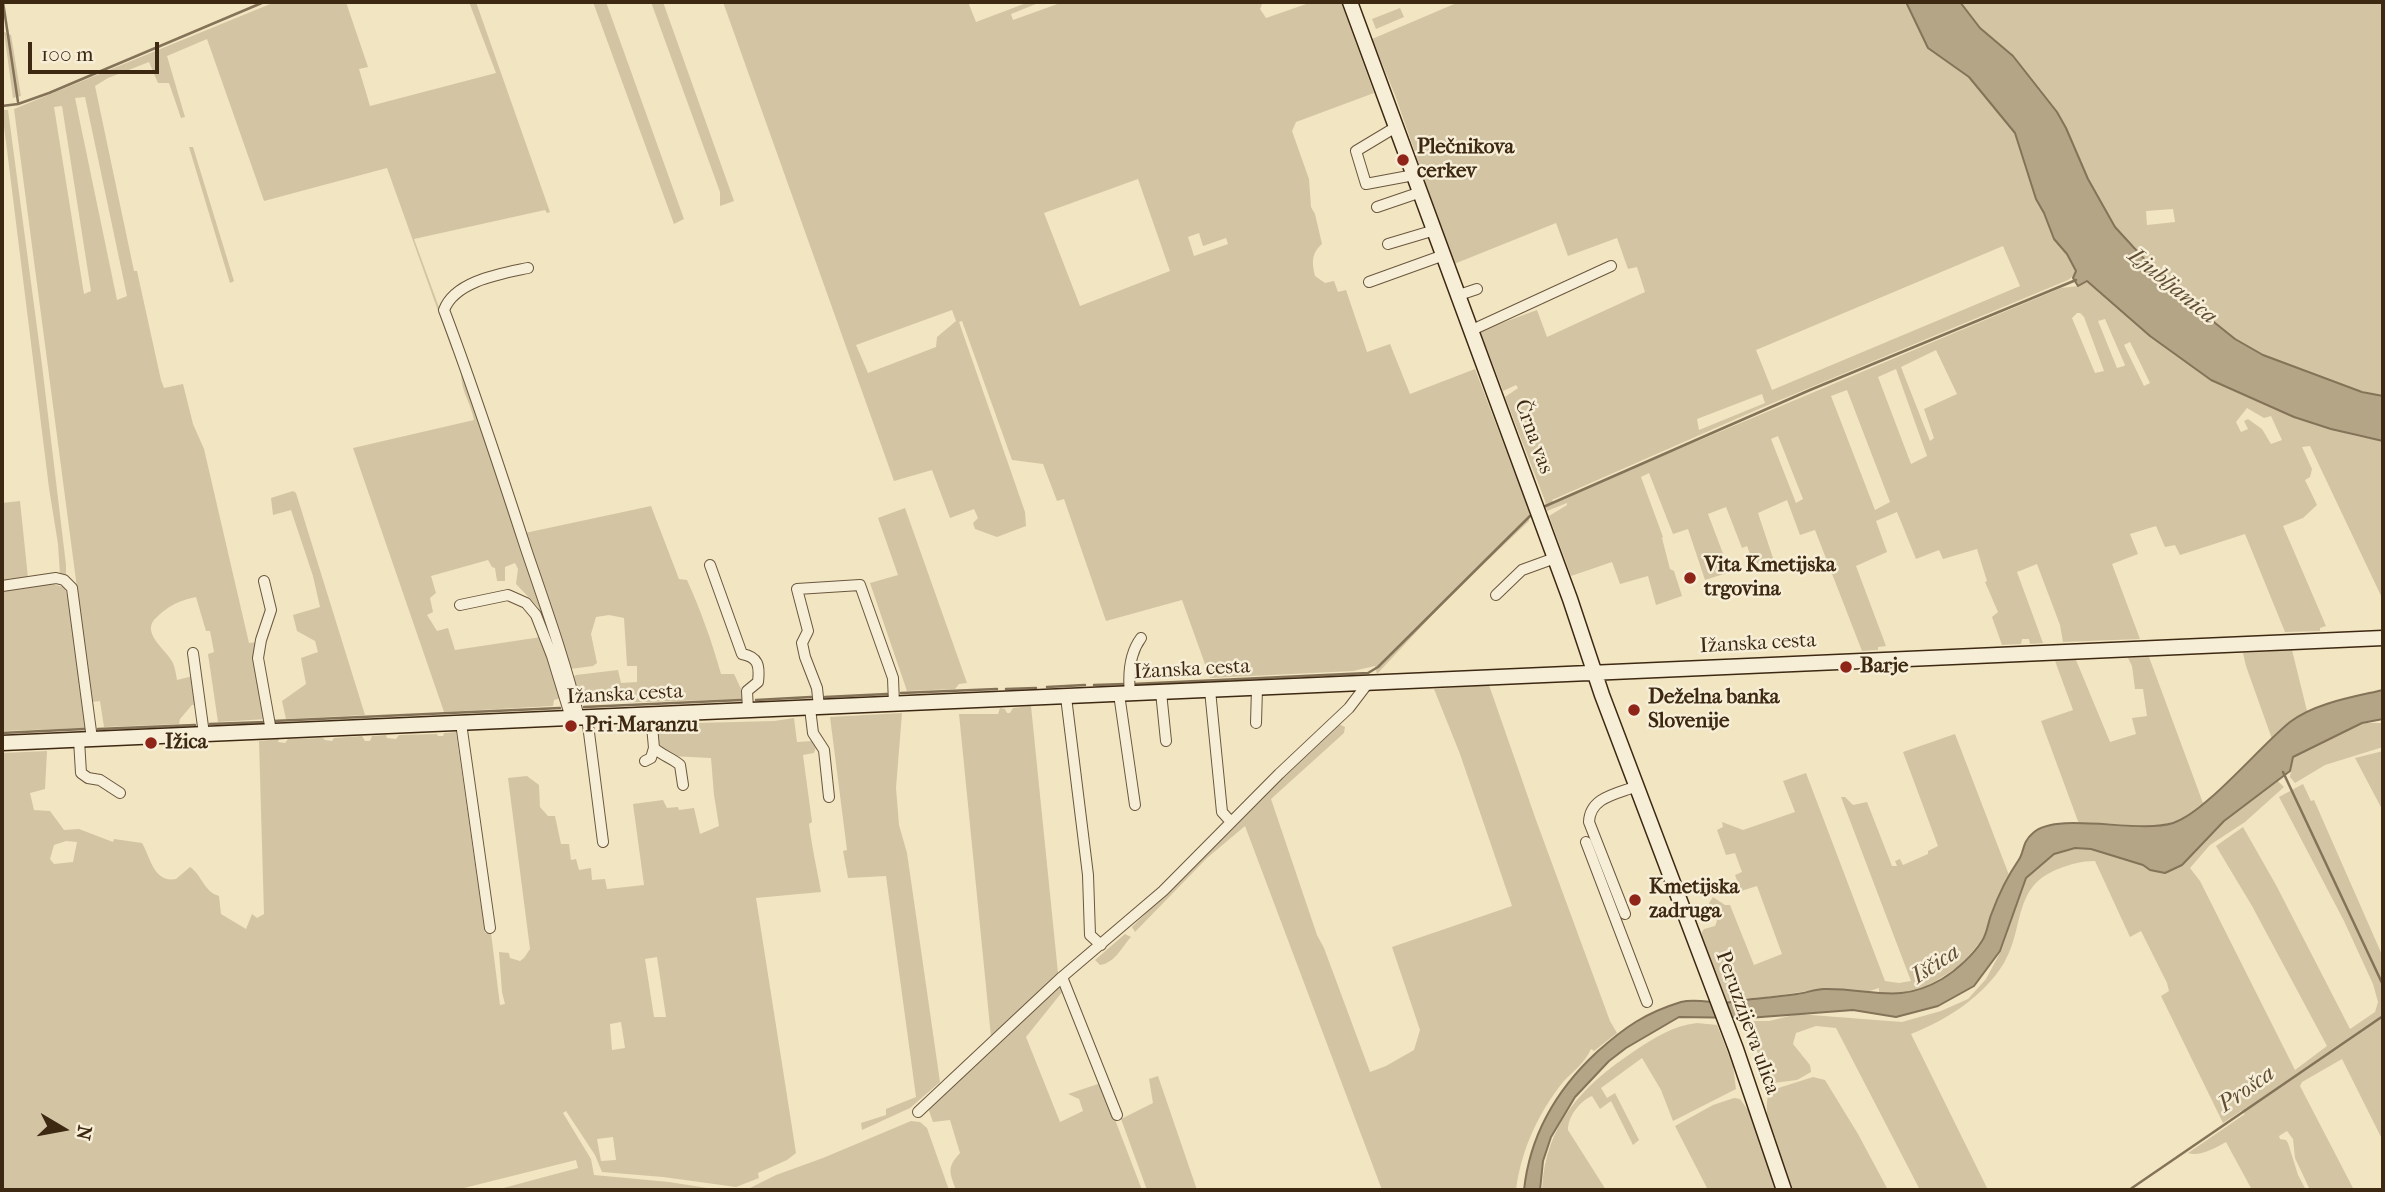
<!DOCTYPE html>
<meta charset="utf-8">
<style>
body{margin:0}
#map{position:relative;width:2385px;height:1192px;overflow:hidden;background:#f2e5c1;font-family:"IM FELL French Canon",serif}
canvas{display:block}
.frame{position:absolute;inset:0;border:4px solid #3d2812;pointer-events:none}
.north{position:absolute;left:28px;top:1094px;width:70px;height:70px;-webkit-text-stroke:5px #f7eed7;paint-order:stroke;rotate:100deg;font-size:19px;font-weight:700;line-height:28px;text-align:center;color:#3d2812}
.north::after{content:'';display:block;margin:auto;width:24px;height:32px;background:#3d2812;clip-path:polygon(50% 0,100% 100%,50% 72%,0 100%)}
.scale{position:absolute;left:28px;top:42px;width:131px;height:32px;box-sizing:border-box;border:4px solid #3d2812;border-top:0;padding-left:9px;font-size:21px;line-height:24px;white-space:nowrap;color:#3d2812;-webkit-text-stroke:5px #f7eed7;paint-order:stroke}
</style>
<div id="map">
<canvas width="2385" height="1192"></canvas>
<div class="frame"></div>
<div class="north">N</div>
<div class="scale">100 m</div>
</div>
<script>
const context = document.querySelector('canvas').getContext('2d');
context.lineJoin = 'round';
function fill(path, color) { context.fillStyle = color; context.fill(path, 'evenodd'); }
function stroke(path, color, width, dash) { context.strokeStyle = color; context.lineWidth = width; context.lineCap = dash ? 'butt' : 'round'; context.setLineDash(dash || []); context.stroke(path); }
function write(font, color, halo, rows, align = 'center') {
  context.font = font + ' "IM FELL French Canon",serif'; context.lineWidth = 5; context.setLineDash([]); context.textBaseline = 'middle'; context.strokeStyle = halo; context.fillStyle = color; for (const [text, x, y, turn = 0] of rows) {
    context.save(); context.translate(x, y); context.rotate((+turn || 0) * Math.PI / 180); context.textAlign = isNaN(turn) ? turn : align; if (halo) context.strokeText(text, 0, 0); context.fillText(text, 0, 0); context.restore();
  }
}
fill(new Path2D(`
 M275,2H346L368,67L359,69L370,106L496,73L469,2H476L550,212L547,213L545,210L414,239L455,351L452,350L387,168L264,201L207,39L167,56L185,117L181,118L169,83H158L149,62L108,78L95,86L134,271H137L161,380L164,388L183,384L193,424L204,449L249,643L258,642L267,719L218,722L208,654L214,652L210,631H206L196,597C178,601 170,605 157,617C139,632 166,649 173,663C175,668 176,674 177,680L193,676L197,705H192L180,719L179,724L104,727L100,701L92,702L14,109ZM85,97L127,296L117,300L75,98ZM62,106L91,291L84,294L54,107Z
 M593,2H606L684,219L674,224Z
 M651,2H663L734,201L720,206V192Z
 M723,2H968L976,22L1029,2H1041L1011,14L1013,20L1063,2H1263L1260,9L1266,18L1312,2H1341L1374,93L1296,122L1292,131L1309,179L1311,207L1315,214L1322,244C1311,254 1312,262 1315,276L1325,283L1334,281L1338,292L1346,290L1367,352L1390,344L1410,394L1475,369L1529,511V521L1451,595L1377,674L1375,666L1353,671L1210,678L1182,600L1106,621L1064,499L1057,501L1043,464L1012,460L962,321L959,322L1025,512L1026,526L997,537L975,529L973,523L978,518L974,509L950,518L932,470L894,481ZM1138,179L1170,271L1080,306L1044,213ZM1199,233L1203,246L1226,238L1228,244L1194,256L1188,237ZM952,310L956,321L937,337L936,347L868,373L856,345Z
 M1459,2H1905L1938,54L1969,77L2015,133L2036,199L2044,213L2054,239L2067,254L2076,271L2075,275L2068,280L1761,408L1552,500L1553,502L2061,288L2078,286L2087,281L2150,336L2211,380L2305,421L2356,436L2383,441V600L2310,446L2302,447L2312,469L2310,477L2305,480L2317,505L2303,518L2283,526L2326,626L2320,628V631L2285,632L2245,534L2180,555L2175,545L2165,547L2156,526L2130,534L2138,554L2112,564L2140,639L2063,642L2060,625L2037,564L2017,572L2043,643L2030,644L2029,639H2022L2021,644L2002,645L1992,617L1998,612L1985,582L1987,581L1977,549L1943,559L1939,550L1916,559L1897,512L1876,521L1887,552L1856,566L1886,646L1878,647V650L1862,651L1815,530L1800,535L1787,500L1758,513L1774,561L1754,565L1747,546L1742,548L1726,507L1708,514L1730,572L1705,580L1688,529L1673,534L1649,473L1641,477L1663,537L1662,538L1670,569L1674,571L1682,596L1656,605L1648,576L1620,584L1612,562L1571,576L1549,516L1567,505V503L1547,511L1545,501L1505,397L1518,388L1516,385L1503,391L1480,331L1537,310L1547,337L1645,292L1637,267L1628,269L1617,238L1568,256L1556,223L1454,264L1395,95L1372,39ZM2003,246L2020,286L1772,390L1756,350ZM2077,313H2080L2084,317L2104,371L2095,373L2072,318ZM2105,319L2125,365L2124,366L2117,368L2098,321ZM2130,342L2150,383L2144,386L2124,345ZM1936,350L1957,394L1924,409L1934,438L1930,441L1901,367ZM1896,369L1927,456L1911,464L1878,377ZM1847,390L1890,502L1875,510L1831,396ZM1762,394L1765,403L1699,430L1697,419ZM2247,408L2264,418L2271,416L2282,440L2271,444L2262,429L2248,419L2244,421L2248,429L2241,432L2236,422ZM1778,436L1803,499L1796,503L1771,439Z
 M1960,2H2383V396L2341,386L2263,355L2235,339L2169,286L2115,227L2088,179L2066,128L2057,112L2013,56L1980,28ZM2173,209L2175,222L2147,225L2146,211Z
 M1400,8L1404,17L1376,29L1372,19Z
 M4,32L11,35L12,41L21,96L13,98Z
 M2,110H8L42,365L66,565V574L60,575L58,544L49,488Z
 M189,147H193L234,281L230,283Z
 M462,368L554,640L550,642L538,607L516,584L518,569L515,563L505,567V581H497L495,568L492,567L488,560L431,576L436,593L430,598L433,612L427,615L437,631L448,628L455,650L541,637L561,698L554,700L553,706L444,712L353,448L474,420C471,402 458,387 462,368Z
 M293,491L296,493L365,715L286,719L282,701L306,684L301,658L318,652L315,641L297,631L293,615L320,607L313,576L291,510L273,515L271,498Z
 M20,501L28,578L2,582V503Z
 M651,506L679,579L687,580C701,611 712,642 721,674H734L744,695L743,699L582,704L573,677L576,675L618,670L621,683L637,682V666H627L624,618L609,615L596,617L591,634L597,663L593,666L570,669L525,533Z
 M905,508L967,683L959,684L955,689L907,691L870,583L898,575L878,518Z
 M48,583L64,587L70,600L86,728L2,731V589Z
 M2292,650L2307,711L2272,739L2246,666L2243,653Z
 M2149,657L2203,803L2180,820L2150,828L2117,824H2079L2041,721L2073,710L2055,661L2076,660L2110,742L2136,734L2132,718L2147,716L2143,689H2135L2132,666L2128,658Z
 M1489,685L1536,820L1610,1021L1617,1033L1594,1051L1591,1049C1585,1063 1573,1071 1563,1082C1538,1113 1521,1151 1516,1190H1382L1245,826L1207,858L1135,932L1132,927L1337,723L1345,727L1344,733L1271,799L1317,935L1324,948L1370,1072L1386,1066L1414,1050L1420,1030L1392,947L1512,906L1460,754L1434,689Z
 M1031,706L1058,973L991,1037L959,714H998L1000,708L1005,709L1007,713H1010L1013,708Z
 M902,713L896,788L899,825L907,853L940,1082L910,1108L862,1130L861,1123L886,1115V1109L916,1097L886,876L848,878L843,851L847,850L830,717Z
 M794,718L797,742L812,741L817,744L814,753L803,755L812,822L809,824C812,848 817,869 821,892L756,898L796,1153L787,1160L758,1173L759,1178L736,1187L663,1177L602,1172L595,1155L566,1111L563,1113L591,1159L594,1175L669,1182L720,1190H496L578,1168L576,1160L456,1190H2V753L47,751L45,789L30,793L34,810L50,811L64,830L79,829L113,842L114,839L142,843C151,859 154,883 176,879L190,867C202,875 204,892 219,896L221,914L246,929L252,914L257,918L264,914L259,741L279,739L278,742L285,743L288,739L323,738L325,740L332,741L334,738L362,736L365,741H370L372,736L386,735L387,738L396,739L399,735L437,734L438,736H443L444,733L456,732L485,933H491L500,1005L505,1004L502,992L499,952L509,953L510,958L520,961L524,958L530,949L508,778L527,776L539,785L540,807L548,816H555L561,844H569L571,860L576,859L579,870L591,868L592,880L605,879L607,889L644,885L633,804L663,800L667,808L678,807L679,810L694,808L700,834L719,826L714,795L711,758L670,756L657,745L658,724L774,721ZM66,841L77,842L73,862L54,864L50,859L54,845ZM657,957L666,1017H654L645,959ZM621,1022L625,1048L612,1050L610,1024ZM613,1137L616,1160L601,1161L597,1139Z
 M2362,723H2383V747L2325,765L2295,783L2290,777L2293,757Z
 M1955,734L2009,875L1991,915L1983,939L1960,966L1919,991L1902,994L1879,993V988L1867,992L1822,989L1725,1003L1702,940V932L1704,929L1715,926L1717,921L1709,903L1713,897L1725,905H1730L1754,965L1782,954L1757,886L1741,891L1735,875L1742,872L1735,853L1726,855L1717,830L1723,827L1722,822L1743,830L1795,812L1783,781L1806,773L1885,981L1899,983L1911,981L1841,797H1845L1853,805L1867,802L1892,866H1897L1895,861L1900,859L1903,865L1928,854V851L1938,846L1903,752Z
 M2383,751V811L2355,758Z
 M2277,780L2284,787L2245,822L2210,845L2190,868L2200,881L2295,1070L2327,1046L2252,906L2216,846L2243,827L2276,885L2350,1029L2375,1012L2378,1002L2373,984L2344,921L2279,797L2303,784L2311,801L2314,800L2383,957V1141L2342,1059L2302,1082L2300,1086L2354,1190H2310L2295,1158L2293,1139L2287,1131L2279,1136L2280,1139L2286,1140L2288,1143L2298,1175L2306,1190H2252L2226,1142C2215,1148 2200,1157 2188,1153L2245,1114L2241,1111L2223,1123L2161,996L2169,991L2167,983L2141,931L2130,937L2095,861C2081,861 2071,864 2058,869C2012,887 2025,928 2004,963C1984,996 1947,1020 1911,1034L1988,1190H1920L1836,1028L1816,1026L1796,1033L1793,1044L1810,1065L1811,1072L1797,1080L1766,1084L1761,1060L1752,1040L1753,1026L1750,1021H1769L1798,1014L1902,1022L1941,1011L1968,999L1986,979L2002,949L2026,878L2054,854L2075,848L2091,849L2143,865L2150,870L2165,873L2182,865L2224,821Z
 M1125,934L1131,937C1121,948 1115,963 1100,965L1095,960Z
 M1061,986L1063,991L1026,1037L1060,1122L1083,1111L1079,1099L1068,1094L1101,1083L1142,1190H956C950,1173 946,1168 960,1153L950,1120L933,1122L928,1108Z
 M1697,1023L1717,1025L1733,1066L1736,1089L1673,1121L1661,1090L1642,1058L1601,1088L1607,1098L1615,1093L1639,1140L1633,1145L1611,1101L1600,1109L1592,1096C1580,1101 1568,1116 1568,1130L1606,1190H1542C1545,1125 1582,1086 1633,1052C1654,1038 1672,1026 1697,1023Z
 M1158,1076L1197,1190H1147L1121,1119L1153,1103L1149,1079Z
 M1813,1077L1825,1080L1858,1134L1888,1190H1791C1781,1162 1760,1120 1769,1091Z
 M1734,1098L1740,1099L1748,1110L1778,1190H1708L1675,1126L1713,1105Z
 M911,1121L920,1122L927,1128L949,1190H746L776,1175L823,1158Z`), '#d3c5a3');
const water = new Path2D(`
 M1906,2H1960L1980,28L2013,56L2057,112L2066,128L2088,179L2115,227L2169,286L2235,339L2263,355L2362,392L2383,396V441L2331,429L2294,417L2211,380L2150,336L2087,281L2078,286L2073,278L2076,271L2067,254L2054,239L2044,213L2036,199L2015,133L1969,77L1928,48Z
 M2383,690V719L2362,723L2293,757L2290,771L2224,821L2182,865L2165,873L2150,870L2143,865L2091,849L2075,848L2054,854L2026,878L2000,951L1974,986L1938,1006L1896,1017L1853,1010L1748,1018L1679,1017L1626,1048L1609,1061L1575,1097L1551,1137L1543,1161L1540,1190H1524C1530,1134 1556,1090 1597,1052C1625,1027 1645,1013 1681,1002C1695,998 1711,1003 1725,1003C1735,1002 1744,1000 1753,999C1767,998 1782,996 1797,994C1806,993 1815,989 1824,989C1871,988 1898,1005 1942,979C1957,970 1973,955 1982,941C1987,934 1988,923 1991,915C1998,896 2007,877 2018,861C2025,852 2021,843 2033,833C2057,811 2138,834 2173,823C2205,813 2260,746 2290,722C2315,703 2353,697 2383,690Z`);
fill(water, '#b4a586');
stroke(water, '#847358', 2);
stroke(new Path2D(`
 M3,2L18,102
 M2,106L18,104L49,93L264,2
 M1541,508L1810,390L2076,280
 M1133,684L1368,673L1378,667L1533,513
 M1094,685L1125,684
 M1047,687L1085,685
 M1006,689L1036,688
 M901,693L997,689
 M825,697L887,694
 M756,700L811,697
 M584,707L741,700
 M273,721L560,708
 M210,724L266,722
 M98,729L195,725
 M2,733L84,729
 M2283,772L2383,985
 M2129,1190L2383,1016`), '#847358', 2.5);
const street = new Path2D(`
 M1396,127L1356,151L1366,184L1414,175
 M1377,207L1421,192
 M1388,244L1435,230
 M528,268C500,274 455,281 444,310C474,389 500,469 526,549C545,605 565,660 579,718
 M1369,282L1444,255
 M1459,295L1477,289
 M1472,330L1611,266
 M710,565L742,654C758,657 760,665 758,682L747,691L748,710
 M264,581L271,610L261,640L258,658L271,731
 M2,586L56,578L64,580L72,588L92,739
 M1496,595L1522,570L1555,558
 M460,605L508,595L526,603L536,615L552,656L571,718
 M193,653L204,734
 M1210,690L1222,812L1231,822
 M1161,692L1166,741
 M1119,694L1135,805
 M1130,694C1128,674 1129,654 1141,638
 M1066,697L1088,875L1090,935L1101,945
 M819,707L817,688L805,657L802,643L808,631L797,589L860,585L893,678L894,704
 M810,708L813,733L824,750L829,797
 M651,715L654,748C663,756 672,758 680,765L683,785
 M587,717L603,842
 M461,723L490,928
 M1256,723L1257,688
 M79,740L81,773L88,778L100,780L120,793
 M645,761L651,758L654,748
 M1586,842L1647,1002
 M1625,914L1589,822C1590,797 1617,794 1637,786
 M1062,977L1117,1115
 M918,1112L1062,977L1163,891L1279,774L1349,708L1368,683`);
const secondary = new Path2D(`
 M1350,2L1570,599L1602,695L1736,1049L1784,1190
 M2,743L2383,638`);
stroke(street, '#6a573e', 12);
stroke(secondary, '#3d2812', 17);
stroke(street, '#f7eed7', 10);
stroke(secondary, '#f7eed7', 14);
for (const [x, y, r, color] of [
 [1403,160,7,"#8f2418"],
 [1690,578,7,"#8f2418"],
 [1846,667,7,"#8f2418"],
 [1634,710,7,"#8f2418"],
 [571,726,7,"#8f2418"],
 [151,743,7,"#8f2418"],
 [1635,900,7,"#8f2418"]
]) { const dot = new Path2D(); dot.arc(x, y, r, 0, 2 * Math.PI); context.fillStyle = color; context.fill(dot); stroke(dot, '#f7eed7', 2.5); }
write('bold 21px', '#3d2812', '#f7eed7', [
 ["Plečnikova",1417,148],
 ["cerkev",1417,172],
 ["Vita Kmetijska",1704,566],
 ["trgovina",1704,590],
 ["Barje",1860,667],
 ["Deželna banka",1648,698],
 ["Slovenije",1648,722],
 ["Pri Maranzu",585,726],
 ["Ižica",165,743],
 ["Kmetijska",1649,888],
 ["zadruga",1649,912]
], 'left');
write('21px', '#3d2812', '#f7eed7', [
 ["Črna vas",1533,437,70],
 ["Ižanska cesta",1758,644,-3],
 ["Ižanska cesta",1192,670,-3],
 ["Ižanska cesta",625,695,-3],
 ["Peruzzijeva ulica",1747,1023,70]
]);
write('italic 23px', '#614e35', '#f7eed7', [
 ["Ljubljanica",2172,287,39],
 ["Iščica",1936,965,-33],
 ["Prošca",2247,1090,-35]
]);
</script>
